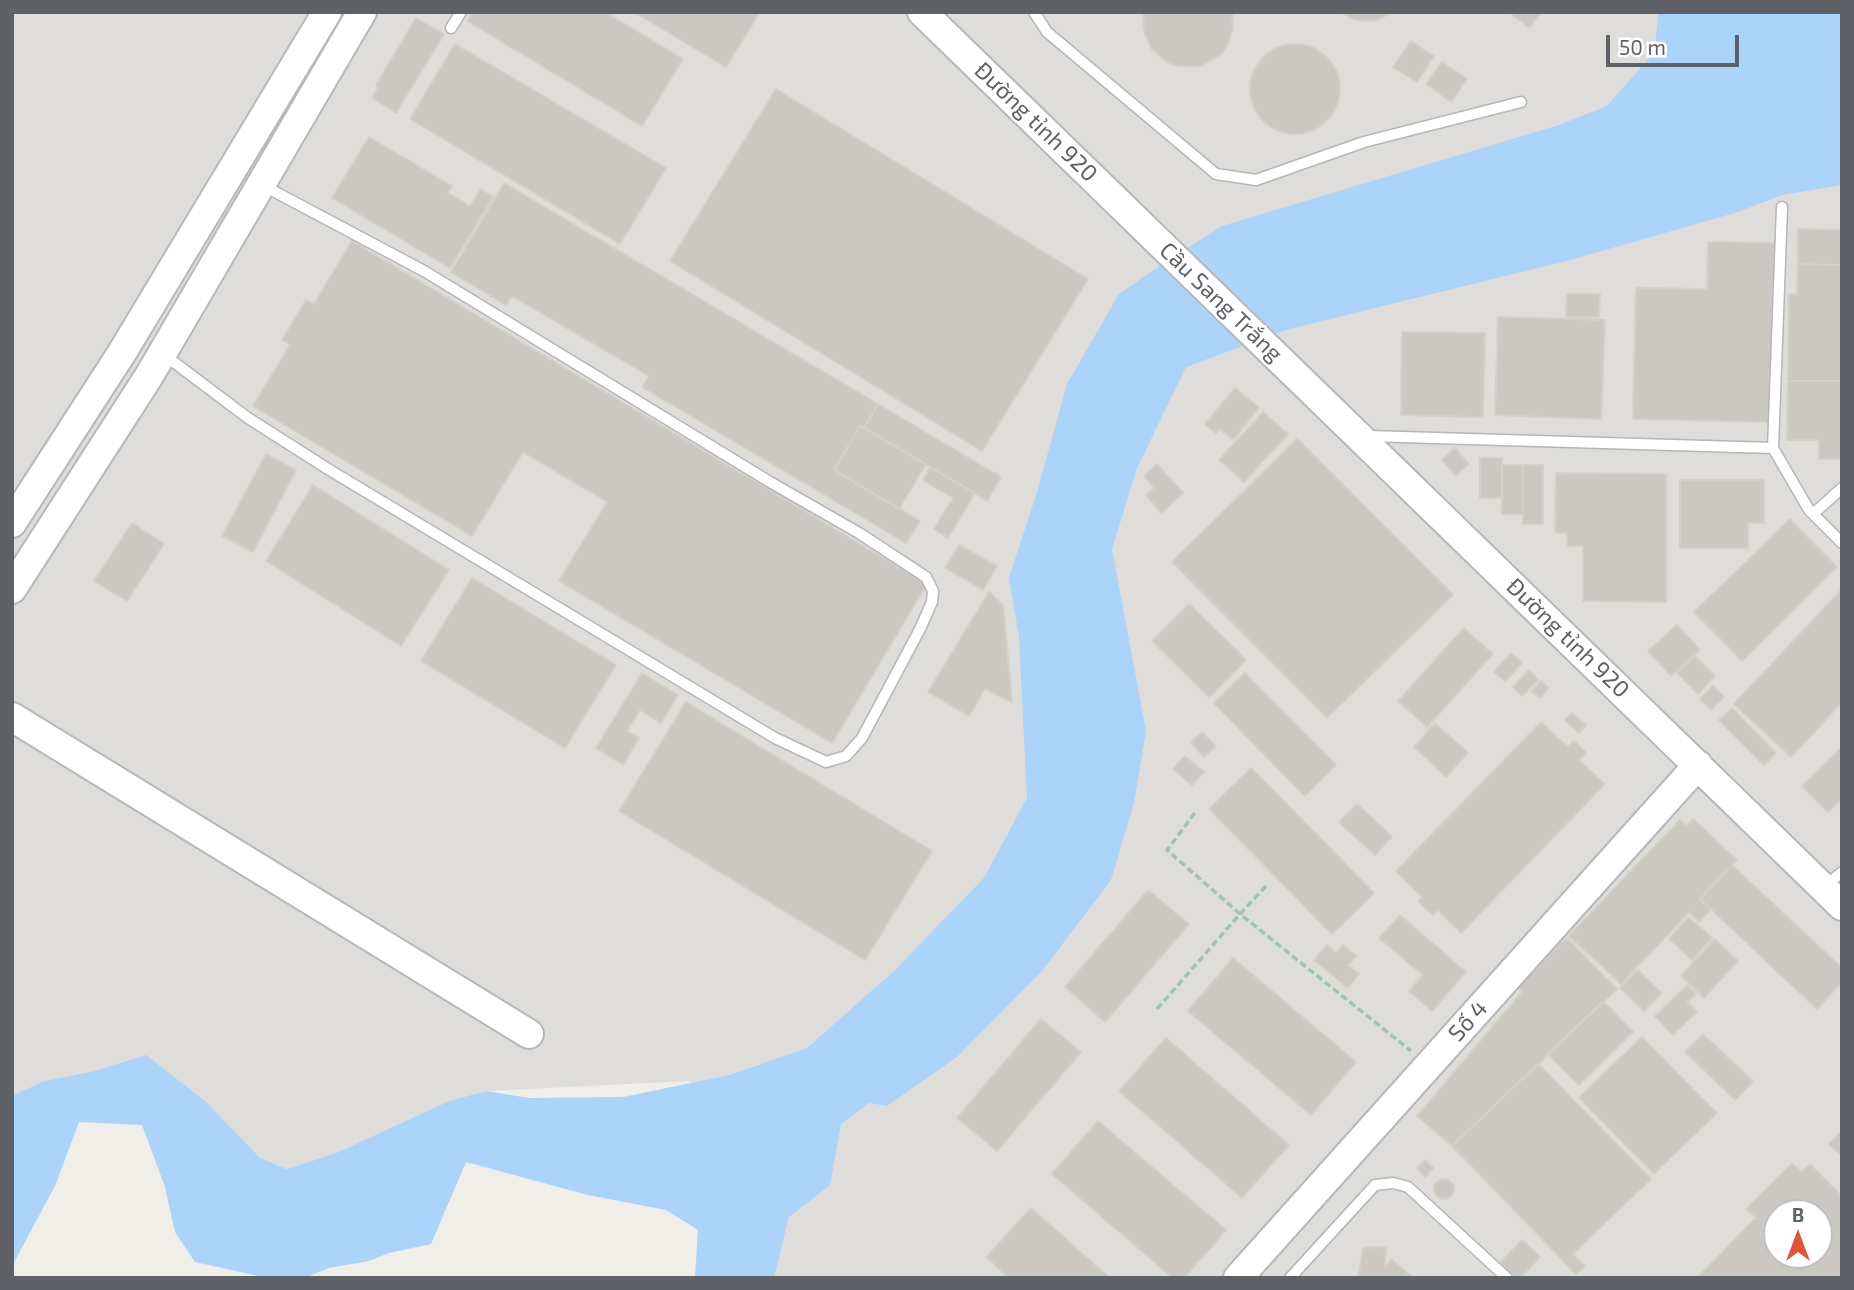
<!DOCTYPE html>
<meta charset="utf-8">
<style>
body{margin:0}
#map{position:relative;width:1854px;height:1290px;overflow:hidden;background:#efeee7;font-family:"Exo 2",sans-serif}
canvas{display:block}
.frame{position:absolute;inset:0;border:14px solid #5e6166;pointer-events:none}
.north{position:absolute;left:1763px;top:1199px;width:70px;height:70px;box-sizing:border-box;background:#fff;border:2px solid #bfc0c2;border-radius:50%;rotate:0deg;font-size:19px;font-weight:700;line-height:28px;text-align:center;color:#5e6166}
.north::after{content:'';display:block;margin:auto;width:24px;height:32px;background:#df543d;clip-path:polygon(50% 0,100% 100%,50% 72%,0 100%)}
.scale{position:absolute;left:1606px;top:35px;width:133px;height:32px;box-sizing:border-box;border:4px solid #5e6166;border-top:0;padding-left:9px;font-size:21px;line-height:24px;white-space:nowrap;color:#5e6166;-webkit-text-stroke:5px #fff;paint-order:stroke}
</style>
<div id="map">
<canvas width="1854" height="1290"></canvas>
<div class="frame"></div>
<div class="north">B</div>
<div class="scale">50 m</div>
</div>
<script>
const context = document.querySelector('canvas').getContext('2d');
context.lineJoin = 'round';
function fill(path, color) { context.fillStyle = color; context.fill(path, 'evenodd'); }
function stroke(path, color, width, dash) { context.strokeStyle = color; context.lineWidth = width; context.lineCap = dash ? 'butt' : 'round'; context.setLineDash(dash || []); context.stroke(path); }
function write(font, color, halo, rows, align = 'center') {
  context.font = font + ' "Exo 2",sans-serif'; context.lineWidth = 5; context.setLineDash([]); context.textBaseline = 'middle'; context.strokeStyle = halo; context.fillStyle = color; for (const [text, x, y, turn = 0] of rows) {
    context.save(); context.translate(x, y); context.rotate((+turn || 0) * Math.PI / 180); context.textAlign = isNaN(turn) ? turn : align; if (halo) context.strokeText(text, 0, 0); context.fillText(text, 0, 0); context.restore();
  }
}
fill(new Path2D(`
 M12,12H1751L1842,81V1278H774L789,1217L689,1081L486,1091L449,1101L336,1153L287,1169L260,1158L241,1141L95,1071L44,1081L12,1096ZM1777,1213H1819V1255H1777Z`), '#deddd9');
fill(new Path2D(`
 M1659,12H1842V185L1782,195L1738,212L1570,260L1286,330L1186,367L1137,468L1112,549L1146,731L1134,803L1111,880L1042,971L958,1056L887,1106L869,1103L841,1124L830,1185L789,1217L774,1278H695L698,1230L666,1210L588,1195L466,1162L431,1244L389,1253L369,1261L329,1268L309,1276L263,1277L195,1262L175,1232L165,1187L142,1125L79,1122L55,1186L12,1266V1096L44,1081L95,1071L146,1055L206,1102L260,1158L287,1169L336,1153L449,1101L486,1091L529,1098L623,1097L730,1075L807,1048L894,971L984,878L1027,798L1019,637L1009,578L1037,492L1067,384L1119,294L1158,267L1222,226L1559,125L1607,106L1654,53Z`), '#acd3fa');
const building = new Path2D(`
 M473,12H605L683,59L642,126L467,21Z
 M634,12H760L726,67Z
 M1144,12H1232L1233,28L1226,48L1219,56L1200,66H1178L1167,62L1151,48L1143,28Z
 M1340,12H1392L1377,20L1366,21L1355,20Z
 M1513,12H1541L1530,28L1512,15Z
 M416,18L444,34L396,113L372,98L378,87L376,85Z
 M1411,41L1434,56L1417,82L1393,67Z
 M1250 89a45 45 0 1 1 90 0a45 45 0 1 1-90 0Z
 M455,44L666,168L620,244L410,119Z
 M1442,62L1467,79L1451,102L1426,84Z
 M776,89L1088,279L982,451L670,261Z
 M369,137L452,186L448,193L470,206L481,189L493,197L450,268L332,198Z
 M504,183L878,404L864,428L860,426L834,470L920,521L906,543L642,387L649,376L512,296L506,305L451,272Z
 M1798,229L1842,230V265L1798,264Z
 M352,241L927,584L832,743L559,581L607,502L523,452L472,536L253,406L290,345L282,340L306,300L314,304Z
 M1708,242L1775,243L1772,422L1633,419L1636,288L1707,289Z
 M1798,264L1842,265V381H1788L1789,294L1797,295Z
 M1567,294H1600L1599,317H1566Z
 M1498,317L1605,320L1601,419L1495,415Z
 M1402,332L1485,333L1483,417L1401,415Z
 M1788,381H1842V459H1819V440H1787Z
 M1235,388L1259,408L1233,440L1220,429L1216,433L1205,424Z
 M878,404L1001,477L987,501L864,428Z
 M1263,412L1288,434L1244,482L1219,460Z
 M860,426L926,464L899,509L834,470Z
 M1297,439L1453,595L1327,718L1172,562Z
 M1455,448L1469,464L1456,476L1442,460Z
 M266,454L296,470L253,552L222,536Z
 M1480,458H1502V498H1480Z
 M1157,464L1183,493L1161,513L1146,495L1154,488L1144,476Z
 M1502,465H1523V514H1502Z
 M1523,465H1543V524H1523Z
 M930,467L975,493L948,538L934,529L953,498L923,480Z
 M1556,473L1666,474V602L1583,601V546H1567V533H1555Z
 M1680,480H1764V523H1748V548H1680Z
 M313,485L449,570L401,646L266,561Z
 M1790,519L1837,567L1742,661L1694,612Z
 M132,523L164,544L127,601L94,581Z
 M959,545L997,566L983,590L945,568Z
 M472,578L616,665L565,748L421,661Z
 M1842,589V702L1791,757L1734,704Z
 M989,592L1003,605L1012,702L985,689L969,716L928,692Z
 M1189,604L1246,660L1209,697L1152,641Z
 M1677,625L1700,650L1671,676L1648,651Z
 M1464,628L1493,654L1427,727L1398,701Z
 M1511,653L1522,663L1505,681L1494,672Z
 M1695,656L1715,676L1698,694L1677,673Z
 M1529,670L1538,680L1522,696L1513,687Z
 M642,673L678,695L661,723L640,710L627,731L639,738L623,765L596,748Z
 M1245,673L1336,765L1305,796L1214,703Z
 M1541,681L1549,688L1540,698L1531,691Z
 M1713,686L1724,697L1711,710L1700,699Z
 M686,702L932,851L865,960L619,811Z
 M1732,708L1776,753L1764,765L1719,720Z
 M1572,713L1586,725L1579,733L1565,720Z
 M1541,722L1568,747L1574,741L1586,753L1579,760L1605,784L1461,933L1438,910L1433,915L1418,901L1422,897L1396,871Z
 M1435,723L1468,753L1446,777L1414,747Z
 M1202,732L1216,746L1204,757L1191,743Z
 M1842,747V798L1828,812L1802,786Z
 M1185,756L1204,772L1192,785L1173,769Z
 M1251,768L1374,893L1332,934L1209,809Z
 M1357,804L1392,837L1375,855L1339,822Z
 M1693,819L1737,860L1700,899L1711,909L1699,922L1689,912L1621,984L1569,936L1680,820L1687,826Z
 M1732,865L1842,968V982L1817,1009L1700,899Z
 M1148,890L1189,924L1105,1022L1065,987Z
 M1400,915L1466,972L1432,1011L1409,991L1423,975L1379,938Z
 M1689,917L1712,938L1692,960L1669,939Z
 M1567,938L1617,989L1452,1146L1417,1116L1522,992L1518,987Z
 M1715,939L1738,961L1704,998L1681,976Z
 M1327,945L1336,953L1343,945L1356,956L1348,965L1359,974L1348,988L1314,960Z
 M1233,958L1356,1062L1311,1115L1188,1011Z
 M1638,970L1662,993L1644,1011L1620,988Z
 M1687,985L1696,994L1687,1002L1697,1012L1673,1035L1655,1016Z
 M1603,1001L1633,1032L1579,1085L1548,1054Z
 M1041,1019L1081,1052L997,1151L957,1118Z
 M1703,1034L1753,1081L1735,1100L1685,1052Z
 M1642,1037L1717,1113L1654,1174L1579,1098Z
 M1166,1038L1289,1145L1242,1198L1119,1091Z
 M1538,1064L1651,1179L1573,1254L1585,1266L1576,1274L1452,1146Z
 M1098,1121L1226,1230L1184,1278H1173L1052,1174Z
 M1842,1131V1156L1829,1144Z
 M1425,1160L1433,1168L1425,1177L1417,1168Z
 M1792,1163L1802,1172L1810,1164L1842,1196V1278H1697L1756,1218L1746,1209ZM1777,1213H1819V1255H1777Z
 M1434 1189a10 10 0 1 1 20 0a10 10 0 1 1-20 0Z
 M1031,1208L1110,1278H1009L986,1257Z
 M1522,1240L1540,1257L1520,1278H1516L1500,1263Z
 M1386,1247L1385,1267L1391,1259L1413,1278H1358L1363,1248Z`);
fill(building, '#cbc8c4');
stroke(building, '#d4d0c5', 2);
const lane = new Path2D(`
 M1034,12L1047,32L1216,174L1256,180L1364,142L1521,102
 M451,28L461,12
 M1782,207L1773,448L1809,510L1842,543
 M163,354L248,418L328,469L775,738L826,762L846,756L862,738L920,629L932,602L933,591L926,577L859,533L770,482L424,271L264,186
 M1368,436L1773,448
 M1813,514L1842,488
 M1824,887L1842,872
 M1290,1278L1375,1185L1393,1183L1408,1187L1507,1278`);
const secondary = new Path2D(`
 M922,12L1842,906
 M12,523L123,351L327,12
 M12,589L149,376L362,12
 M12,717L529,1034
 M1238,1278L1698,765`);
stroke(lane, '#b4b6ba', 13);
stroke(secondary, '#b5b8bd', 32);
stroke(new Path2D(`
 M1266,886L1240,914L1411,1051
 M1157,1009L1240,914L1167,850L1197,810`), '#9ec6ac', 3.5, [7, 3.5]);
stroke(lane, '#fff', 10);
stroke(secondary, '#fff', 28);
write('23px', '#5e6166', '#fff', [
 ["Đường tỉnh 920",1036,122,44],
 ["Cầu Sang Trắng",1221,302,44],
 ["Đường tỉnh 920",1568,638,44],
 ["Số 4",1468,1021,-48]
]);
</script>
